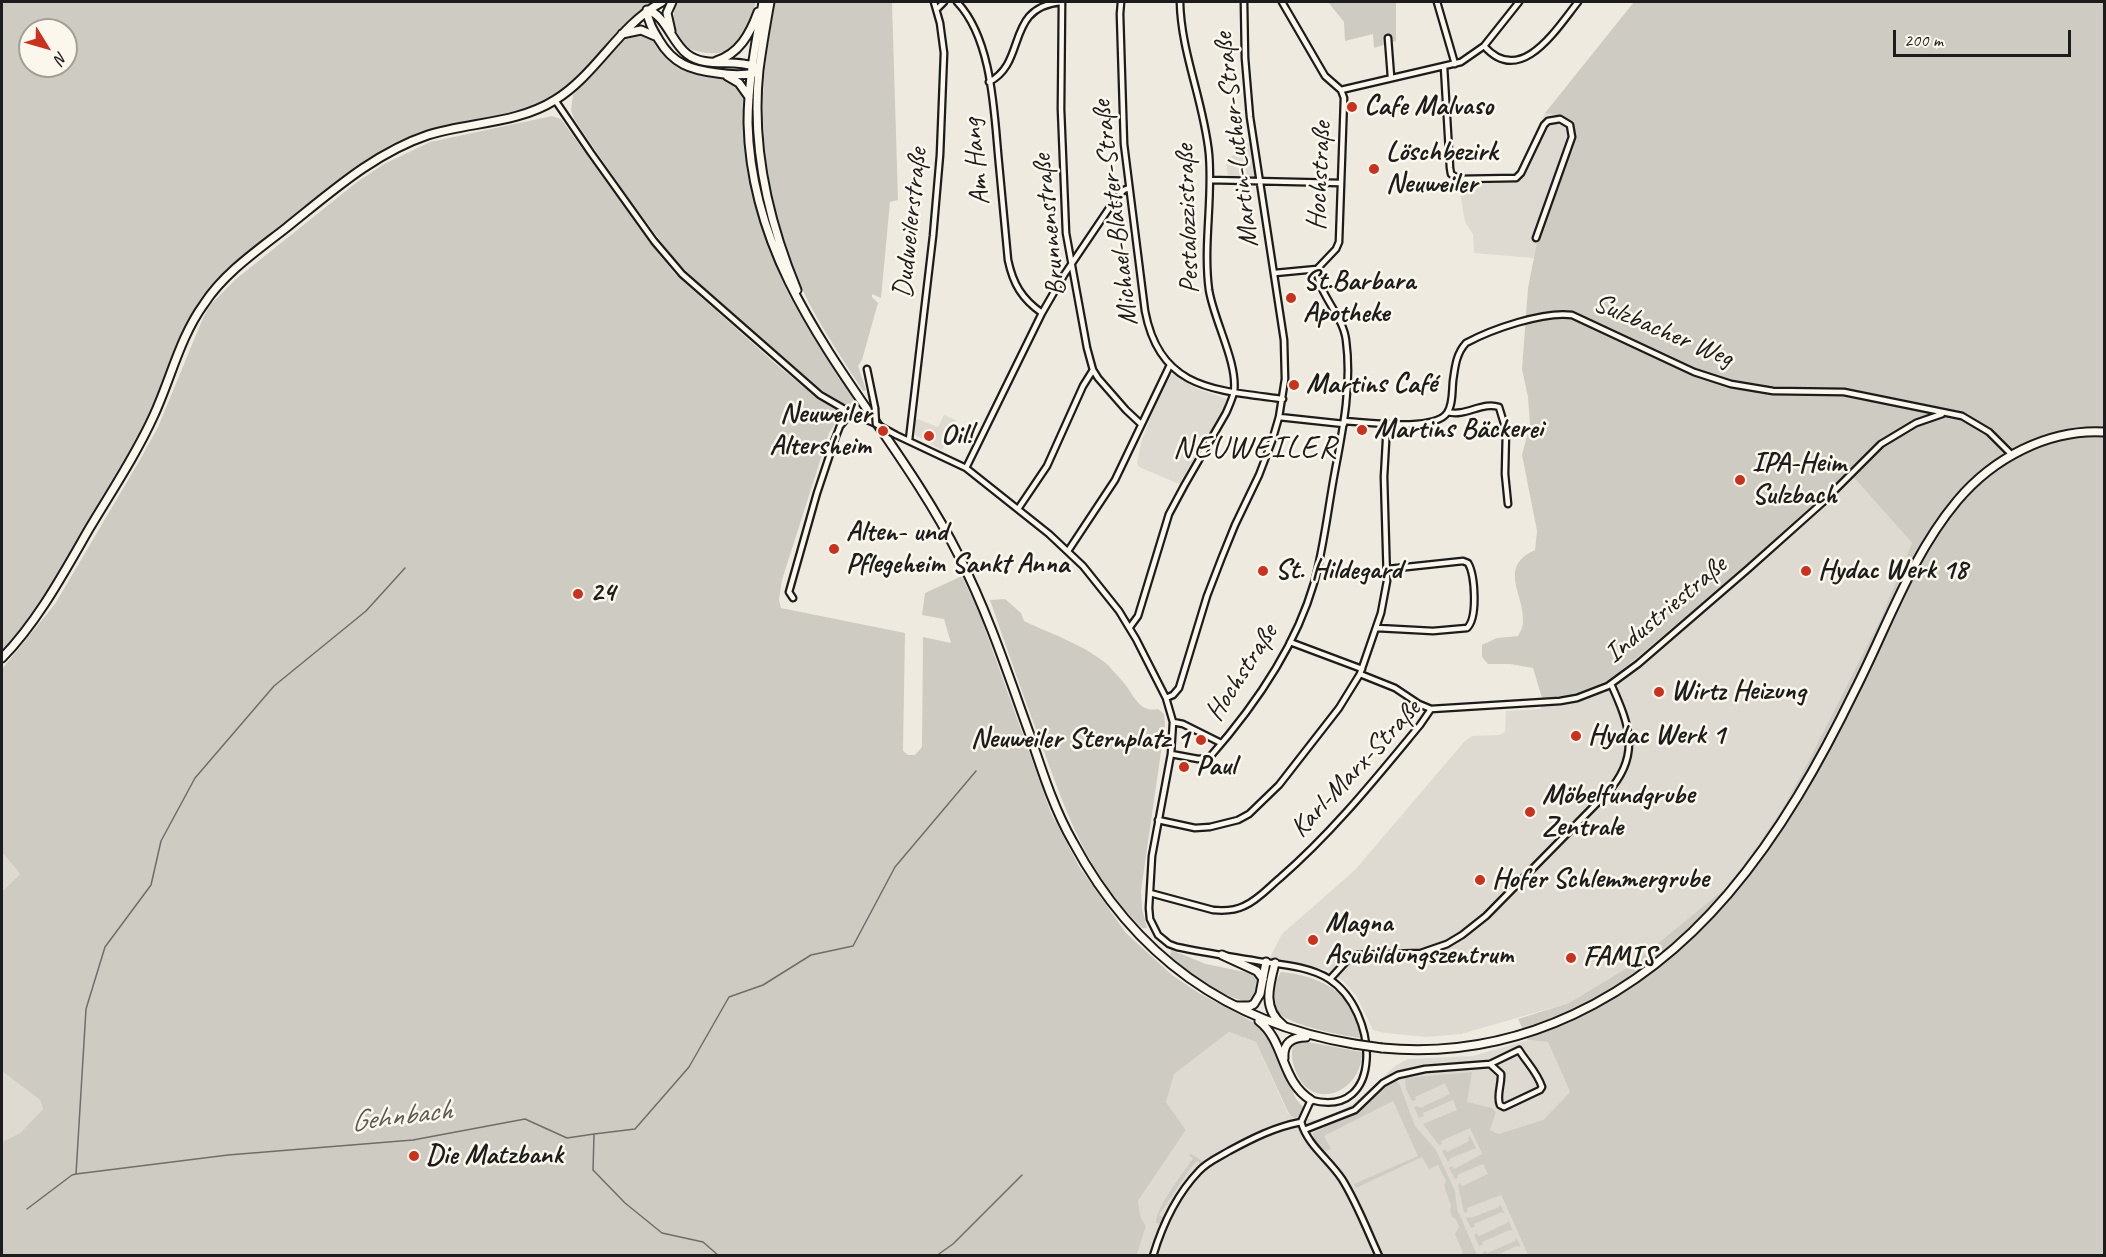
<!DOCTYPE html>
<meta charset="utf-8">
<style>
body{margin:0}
#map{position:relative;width:2106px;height:1257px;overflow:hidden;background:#eeeadf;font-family:Caveat,sans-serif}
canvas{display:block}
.frame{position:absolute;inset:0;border:3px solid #1c1c1c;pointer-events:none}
.north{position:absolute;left:18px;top:18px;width:60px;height:60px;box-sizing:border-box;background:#fbf7ec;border:2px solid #a29f99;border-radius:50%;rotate:127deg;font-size:16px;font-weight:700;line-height:24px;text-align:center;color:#1c1c1c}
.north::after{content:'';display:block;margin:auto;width:21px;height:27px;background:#c8321e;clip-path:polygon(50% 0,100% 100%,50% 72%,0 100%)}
.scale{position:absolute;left:1893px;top:30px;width:178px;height:27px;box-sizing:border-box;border:3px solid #1c1c1c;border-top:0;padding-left:8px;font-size:18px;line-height:21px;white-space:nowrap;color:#1c1c1c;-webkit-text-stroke:4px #fbf7ec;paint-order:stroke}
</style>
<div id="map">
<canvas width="2106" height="1257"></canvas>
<div class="frame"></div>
<div class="north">N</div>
<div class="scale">200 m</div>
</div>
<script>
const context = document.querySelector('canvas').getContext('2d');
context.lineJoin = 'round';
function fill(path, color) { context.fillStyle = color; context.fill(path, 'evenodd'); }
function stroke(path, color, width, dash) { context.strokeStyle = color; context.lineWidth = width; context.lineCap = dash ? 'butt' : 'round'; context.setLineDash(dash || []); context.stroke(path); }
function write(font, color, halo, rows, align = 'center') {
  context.font = font + ' Caveat,sans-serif'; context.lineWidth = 5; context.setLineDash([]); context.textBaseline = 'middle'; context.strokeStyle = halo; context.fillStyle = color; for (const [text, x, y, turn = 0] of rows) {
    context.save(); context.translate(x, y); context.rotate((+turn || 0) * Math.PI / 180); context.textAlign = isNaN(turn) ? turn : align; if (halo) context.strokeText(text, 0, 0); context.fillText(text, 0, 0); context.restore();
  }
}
fill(new Path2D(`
 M1545,113L1558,115L1570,120L1575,128V134L1538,237L1534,258L1474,253L1473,234L1465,222L1457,174L1517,173Z
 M1250,143L1255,177H1228L1226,158L1233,156V145Z
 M1173,374L1198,389L1227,399L1222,413L1179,484L1139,467L1137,463L1142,439L1166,379L1169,375Z
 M944,415L956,420L942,450L915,435V418L938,427Z
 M1848,471L1912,543L1880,620L1808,762L1784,806L1758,845L1728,886L1630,966L1569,1003L1461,1034L1426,1037L1385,1033L1373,1030L1357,997L1343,981L1327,970L1301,964L1268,961L1282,934L1355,870L1464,742L1472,736L1499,735L1505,732L1506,711L1541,709L1542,698L1557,699L1736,574L1822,497Z
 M2,852L20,874L2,892Z
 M1229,1032L1256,1042L1287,1112L1292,1117L1316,1120L1332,1115L1353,1104L1395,1066L1408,1059L1473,1056L1528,1040L1548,1042L1570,1092L1543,1120L1476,1141L1528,1255L1137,1256L1146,1226L1141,1218L1138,1201L1186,1130L1166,1102L1173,1074Z
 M2,1071L40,1100L43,1109L20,1133L4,1141L2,1144Z`), '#dedad1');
fill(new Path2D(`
 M2,2H655L623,29L577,78L551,99L525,109L417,133L392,144L320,196L220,278C186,314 173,361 154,406C134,452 106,494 81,537C56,577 34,619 2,653ZM30,30H66V66H30Z
 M681,2H756C751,16 748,34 737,45C726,57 697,55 684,45C674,37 671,17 676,5Z
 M774,2H892L898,200L890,202L881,298L872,294V297L878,303L862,360L858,366L866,390L863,391C845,363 826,335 810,305C782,250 765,187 763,125C761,84 768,42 774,2Z
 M1328,2H1396V41L1374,48L1373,34L1345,41L1344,22Z
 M1634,2H2104V1255H1528L1501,1195L1467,1208L1468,1211L1464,1213L1458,1185L1460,1183L1462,1186L1488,1174L1483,1164L1457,1175L1458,1178L1455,1179L1449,1168L1452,1166L1454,1169L1482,1154L1470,1128L1441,1141L1442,1144L1439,1145L1423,1124L1457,1110L1453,1100L1423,1113L1424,1116L1419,1118L1414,1107L1418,1106L1420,1108L1450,1094L1445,1083L1415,1097L1416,1100L1412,1101L1406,1089L1405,1078L1472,1072L1467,1102L1492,1108L1496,1112L1490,1130L1498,1134L1543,1120L1570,1092L1548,1042L1528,1040L1518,1019L1569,1003L1630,966L1728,886L1758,845L1784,806L1808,762L1880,620L1912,543L1848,471C1775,545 1692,611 1612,678C1592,691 1566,700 1542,698L1533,668L1510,664H1488L1482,657V645L1497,638L1518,636C1520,632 1523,627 1523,622C1525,595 1497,567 1535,550L1537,531L1522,455L1530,424L1528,397L1522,369L1528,288L1538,237L1575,134C1575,118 1559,115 1545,113Z
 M637,33C660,35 664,62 685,71C703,78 732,74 743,94C750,107 746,125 747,140C748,165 755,192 761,216C770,250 782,284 800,314C802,318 806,321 808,325C825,348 839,375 853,399L854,405H844L820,389L697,282L674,259L627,196L574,119L571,110L573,95L616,45L631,34Z
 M552,116L561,119L651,244L674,273L778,366L816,397L842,413L829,433L782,580L779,600L781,608L905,633L903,751L908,755H915L922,747L923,637L951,643L944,619L922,615L925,593L962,576L980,615L1051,813L1080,868L1126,933L1172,975L1199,993L1266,1029L1296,1099L1303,1107L1298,1118L1292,1117L1288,1112L1256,1042L1229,1032L1174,1074L1166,1102L1186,1130L1138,1201L1141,1218L1146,1226L1137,1255L2,1256V1144L4,1141L20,1133L43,1109L40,1100L2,1071V892L20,874L2,852V669L55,604L141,458L158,427L203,318L211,304L236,279L357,182L384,164L430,142Z
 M1005,599L1021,613L1024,621C1051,634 1085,645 1108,665C1113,671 1119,677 1124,683C1134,695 1139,713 1158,709L1164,714L1165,724L1141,891L1142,909L1147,928H1142C1087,873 1068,817 1042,746C1024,698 1007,649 990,600Z
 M1171,950L1206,964L1259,975L1254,999L1249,1002C1218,996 1194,976 1170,957Z
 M1281,972C1318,975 1361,995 1360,1038C1344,1036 1289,1025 1279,1013C1273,1006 1274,998 1275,990C1276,982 1277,978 1281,972Z
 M1308,1042L1362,1052C1362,1093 1310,1114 1295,1069C1292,1061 1291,1054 1293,1046L1297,1043Z
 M1394,1080L1399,1083L1415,1126L1436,1150L1455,1191L1457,1209L1477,1255H1459L1463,1253L1455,1234L1459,1227L1456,1219L1452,1217L1450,1210L1451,1206L1444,1185L1446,1181L1438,1165L1429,1169L1422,1157L1356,1188L1354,1184L1418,1156L1393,1101L1324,1136L1331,1149L1325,1151L1314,1140L1313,1133L1357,1112L1386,1085Z
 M1470,1136L1476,1148L1449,1159L1450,1161L1448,1162L1442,1151L1445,1149L1447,1152L1469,1141L1468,1137Z
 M1191,1154L1202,1161V1165L1197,1161L1192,1166L1159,1215L1167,1219L1164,1225L1156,1223C1155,1209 1184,1171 1193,1159L1189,1155Z
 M1500,1204L1505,1214L1502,1212L1474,1224L1475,1227L1471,1228L1466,1218L1470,1217L1471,1218L1499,1207Z
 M1508,1220L1513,1231L1510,1230L1482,1242L1483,1245L1479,1246L1474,1235L1477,1233L1479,1236L1507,1223Z
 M1516,1237L1521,1247L1517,1246L1497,1255H1484L1483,1252L1486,1251L1487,1253L1515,1241Z`), '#ceccc2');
stroke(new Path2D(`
 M594,1134L635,1129L689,1067L729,997L763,985L811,955L853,946L895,867L976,771
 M76,1174L86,1009L105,947L151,885L161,841L195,778L274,686L366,611L405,568
 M27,1209L72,1175L76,1174L228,1155L413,1140L525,1119L567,1138L594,1134L593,1170L625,1203L662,1233L703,1242L719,1256
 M936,1256L953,1244L1022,1175`), '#6f6d69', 1.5);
const minor = new Path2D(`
 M957,2C993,40 994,114 999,164C1002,196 1005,228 1008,260C1013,284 1022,299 1042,313
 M1121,2L1120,14L1124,144L1145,311C1160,390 1215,390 1283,399
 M1437,2L1455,64
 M937,9L944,2
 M1388,38L1391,77
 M1484,46C1521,88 1557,28 1578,2
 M1444,67L1450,168L1451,174L1459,179L1516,178L1521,173L1544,125L1548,121L1560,119L1570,125L1572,137L1536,238
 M989,82C1028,62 1004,7 1062,2L1061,109L1066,233L1087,348L1093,370L1098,378L1126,410L1141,424
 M1341,90L1461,62L1484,46L1519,2
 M555,100L591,153L654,241L682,274L820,395L851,413L876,424
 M1210,180L1340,183
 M1275,273L1317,269
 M867,369L875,408
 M1448,412C1465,417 1483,401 1499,407L1506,430L1505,474L1508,504
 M1279,417L1344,424
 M1344,421C1366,422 1434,432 1447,413C1453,405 1452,391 1453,381C1455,367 1456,354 1466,343C1492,329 1544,311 1572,315L1694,372L1731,384L1773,391L1844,392L1962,416L1989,432L2012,455
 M896,435L966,468L1049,534L1083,566L1119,611L1136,639L1166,698L1173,722L1171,754L1152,856L1149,908L1150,919L1158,935L1169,944L1177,947C1206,953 1234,957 1263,962C1285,965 1310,967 1329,979C1379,1011 1385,1120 1311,1100L1301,1122C1308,1146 1328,1158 1342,1179C1357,1203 1367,1230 1379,1256
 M909,440L933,236L940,155L944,53L940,23L934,2
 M966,468L1042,313L1064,275L1116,198L1124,190L1129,188
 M1018,509L1047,466L1083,386L1093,370
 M1068,551L1115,480L1170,365
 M793,598L789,592L817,493L835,439L840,426L851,413
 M1130,627L1138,616L1169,514L1184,486L1226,413C1229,406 1232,400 1234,392C1238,363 1214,321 1209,290C1203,245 1213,199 1209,154C1204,102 1181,53 1180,2
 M1377,628L1433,631L1467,628C1478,618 1475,575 1468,563L1463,561L1388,569
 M1290,642L1362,669
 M1360,674L1395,688L1419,704L1431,709L1560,701L1577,698L1608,686L1638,664L1748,569L1822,503L1881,444L1916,423L1942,414
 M1166,698L1173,695L1179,688L1207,596L1222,557L1235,525L1259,475L1272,441L1279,417L1285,379L1284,340L1250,117L1245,58L1244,2
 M1173,722L1183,724L1221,743
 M1171,754L1198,759L1209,758C1254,707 1295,649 1314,583C1324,547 1328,508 1335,471C1343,429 1352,384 1346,340C1343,315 1317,293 1317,269L1336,249L1339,242L1344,98L1341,90L1325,76L1282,2
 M1158,820L1195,828L1210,827L1238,820L1249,814L1279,785L1339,708L1360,674L1381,613L1387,581L1384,477L1387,423
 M1150,893L1213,910C1224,911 1234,911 1244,906C1258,900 1269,887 1280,878C1333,832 1376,778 1420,725L1431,709
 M1330,979L1352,955L1421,953L1447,944L1462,935L1486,916L1607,793C1641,756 1630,726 1611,684
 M1304,1130L1355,1110L1383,1083L1398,1075L1425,1069L1490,1064L1519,1050C1527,1063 1537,1072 1542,1087L1540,1090L1504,1107L1500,1105C1496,1096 1502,1084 1501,1074L1490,1064
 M1153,1256C1162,1226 1177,1194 1199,1171C1207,1162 1219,1157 1229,1151C1253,1138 1275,1127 1301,1122`);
const secondary = new Path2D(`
 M763,2C756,41 748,82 748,123C752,297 886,410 959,556C988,613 1008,674 1030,735C1042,771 1054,809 1073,842C1134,956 1227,1023 1354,1044
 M770,2C766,24 762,47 759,70C751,145 768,220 797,290
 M647,10C648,22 653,30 659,40C673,64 691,70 717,73C729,75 742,76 754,73
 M647,10C665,14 672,43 687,54C706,69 734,58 755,67
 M671,31L667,13L672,2
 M622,34L641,30L655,36
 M716,61C739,54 750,34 758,12
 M727,76L739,83L749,97
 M2,658C38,621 63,574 89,529C111,492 136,455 154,415C171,378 180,337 204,304C224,273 258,250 286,228C330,193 374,153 428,135C469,122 517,124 555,100C597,74 618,26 662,2
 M1222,955L1257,971L1263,979
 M1275,963C1269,986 1262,1009 1283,1025
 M1237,1006H1250L1254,1004L1260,994L1266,962
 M1259,1021C1285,1041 1281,1082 1311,1100
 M1382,1048C1519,1061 1640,997 1728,894C1780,833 1820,762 1855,690C1887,627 1911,556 1957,501C1993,458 2048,429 2104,432
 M1284,1058C1283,1043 1292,1037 1306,1037`);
stroke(minor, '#1c1c1c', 9);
stroke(secondary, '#1c1c1c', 11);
stroke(minor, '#fbf7ec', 4.5);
stroke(secondary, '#fbf7ec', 7);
const minorBridge = new Path2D(`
 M875,408L876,424L896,435`);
const secondaryBridge = new Path2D(`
 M1354,1044L1382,1048`);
stroke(minorBridge, '#1c1c1c', 9, []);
stroke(secondaryBridge, '#1c1c1c', 11, []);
stroke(minorBridge, '#fbf7ec', 4.5);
stroke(secondaryBridge, '#fbf7ec', 7);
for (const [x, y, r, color] of [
 [1352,107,6,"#c8321e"],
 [1374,169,6,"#c8321e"],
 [1291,298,6,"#c8321e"],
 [1294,385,6,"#c8321e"],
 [1362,430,6,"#c8321e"],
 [883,431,6,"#c8321e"],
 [929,436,6,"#c8321e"],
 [1740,480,6,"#c8321e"],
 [834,549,6,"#c8321e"],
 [1263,571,6,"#c8321e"],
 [1806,571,6,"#c8321e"],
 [578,594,6,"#c8321e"],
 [1659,692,6,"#c8321e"],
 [1576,736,6,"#c8321e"],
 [1201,740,6,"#c8321e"],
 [1184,767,6,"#c8321e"],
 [1530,812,6,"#c8321e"],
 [1480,880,6,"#c8321e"],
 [1313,940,6,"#c8321e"],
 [1571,958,6,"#c8321e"],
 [414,1156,6,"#c8321e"]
]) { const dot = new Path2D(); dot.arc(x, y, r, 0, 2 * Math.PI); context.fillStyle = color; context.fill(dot); stroke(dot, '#fbf7ec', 2); }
write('bold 28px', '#1c1c1c', '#fbf7ec', [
 ["Cafe Malvaso",1364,107],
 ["Löschbezirk",1386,153],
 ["Neuweiler",1386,185],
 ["St.Barbara",1303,282],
 ["Apotheke",1303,314],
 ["Martins Café",1306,385],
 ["Neuweiler",871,415,"right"],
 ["Altersheim",871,447,"right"],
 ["Martins Bäckerei",1374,430],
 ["Oil!",941,436],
 ["IPA-Heim",1752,464],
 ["Sulzbach",1752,496],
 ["Alten- und",846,533],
 ["Pflegeheim Sankt Anna",846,565],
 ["St. Hildegard",1275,571],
 ["Hydac Werk 18",1818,571],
 ["24",590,594],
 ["Wirtz Heizung",1671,692],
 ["Hydac Werk 1",1588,736],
 ["Neuweiler Sternplatz 1",1189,740,"right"],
 ["Paul",1196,767],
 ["Möbelfundgrube",1542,796],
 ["Zentrale",1542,828],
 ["Hofer Schlemmergrube",1492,880],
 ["Magna",1325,924],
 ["Asubildungszentrum",1325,956],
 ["FAMIS",1583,958],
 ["Die Matzbank",426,1156]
], 'left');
write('28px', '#1c1c1c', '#fbf7ec', [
 ["Martin-Luther-Straße",1237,140,-97],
 ["Am Hang",977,162,-96],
 ["Hochstraße",1320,176,-87],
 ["Michael-Blatter-Straße",1116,213,-97],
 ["Pestalozzistraße",1188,219,-92],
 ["Dudweilerstraße",911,223,-84],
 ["Brunnenstraße",1050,225,-96],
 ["Sulzbacher Weg",1663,331,23],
 ["Industriestraße",1666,610,-40],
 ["Hochstraße",1242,673,-57],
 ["Karl-Marx-Straße",1356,769,-47]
]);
write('italic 30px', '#5a5956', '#fbf7ec', [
 ["Gehnbach",401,1117,-7]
]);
context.letterSpacing = '1.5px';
write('32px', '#1c1c1c', '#fbf7ec', [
 ["NEUWEILER",1255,449]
]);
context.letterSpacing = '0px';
</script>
